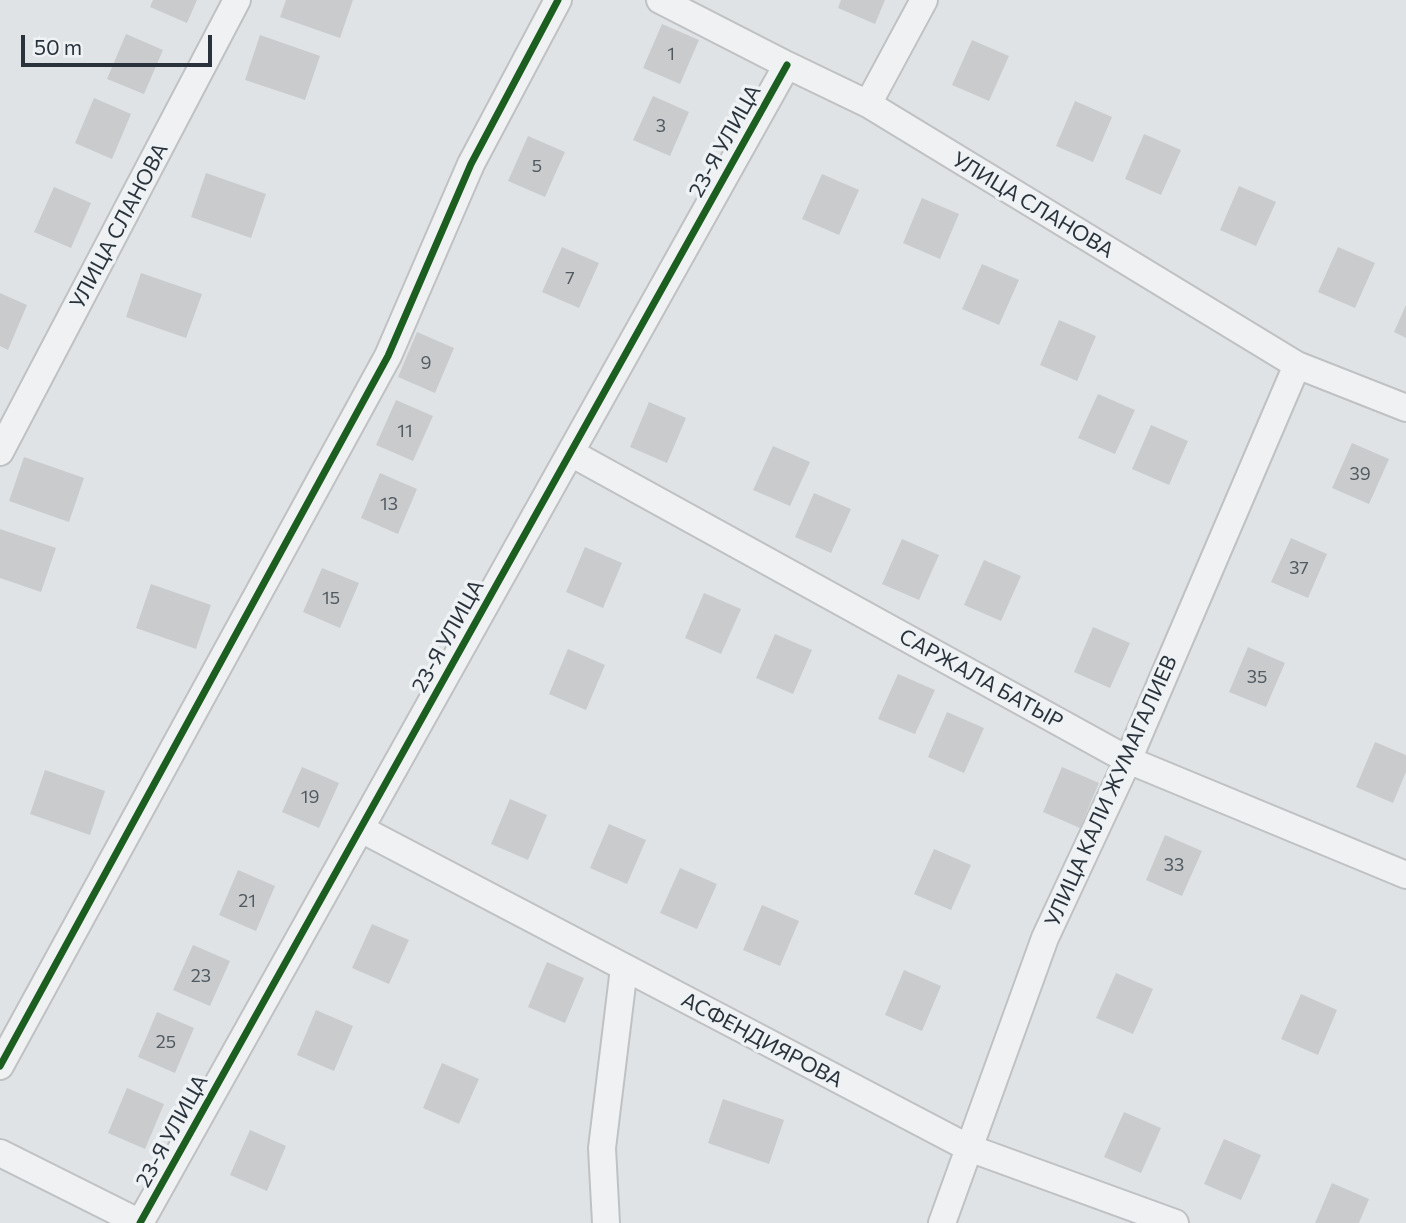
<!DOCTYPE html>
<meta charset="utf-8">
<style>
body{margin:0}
#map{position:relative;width:1406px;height:1223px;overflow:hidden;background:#e0e3e5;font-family:Commissioner,sans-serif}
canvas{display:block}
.scale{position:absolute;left:21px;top:35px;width:191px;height:32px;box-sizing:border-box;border:4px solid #2a333c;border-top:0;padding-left:9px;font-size:21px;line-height:24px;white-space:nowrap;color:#2a333c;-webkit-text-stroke:5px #eef2f4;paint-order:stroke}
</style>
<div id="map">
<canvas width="1406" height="1223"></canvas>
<div class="scale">50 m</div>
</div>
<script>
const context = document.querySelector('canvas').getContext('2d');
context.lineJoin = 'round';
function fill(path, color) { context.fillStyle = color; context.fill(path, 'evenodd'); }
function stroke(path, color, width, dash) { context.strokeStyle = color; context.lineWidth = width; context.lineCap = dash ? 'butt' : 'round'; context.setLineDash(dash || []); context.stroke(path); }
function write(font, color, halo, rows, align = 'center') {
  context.font = font + ' Commissioner,sans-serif'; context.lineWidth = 7; context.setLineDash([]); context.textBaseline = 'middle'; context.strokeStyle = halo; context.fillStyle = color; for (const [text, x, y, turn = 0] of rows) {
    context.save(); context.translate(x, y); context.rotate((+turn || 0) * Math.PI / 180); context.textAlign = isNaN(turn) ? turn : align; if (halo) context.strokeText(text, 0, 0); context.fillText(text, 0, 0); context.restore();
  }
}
fill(new Path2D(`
 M153,0H197L187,23L150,7Z
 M286,0H353L340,38L280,17Z
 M841,0H885L875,24L838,8Z
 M662,24L699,40L680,84L643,68Z
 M126,34L163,50L144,94L107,79Z
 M260,35L320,56L305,100L245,80Z
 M972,40L1009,56L989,101L952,85Z
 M653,96L689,112L670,156L633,140Z
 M94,98L131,114L112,159L75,143Z
 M1075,101L1112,117L1093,162L1056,146Z
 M1144,134L1181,150L1161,195L1125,179Z
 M528,136L565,152L545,197L508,181Z
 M206,173L266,194L251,238L191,217Z
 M822,174L859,190L839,235L802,219Z
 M1239,186L1276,202L1256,246L1220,230Z
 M54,187L91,203L71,248L34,232Z
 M922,198L959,214L940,259L903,243Z
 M562,247L599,263L579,308L542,292Z
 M1338,247L1375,263L1355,308L1318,292Z
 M982,264L1019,280L999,325L962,309Z
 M141,273L202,294L186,338L126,317Z
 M0,293L27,305L8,350L0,346Z
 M1406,305V338L1394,332Z
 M1059,320L1096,336L1077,381L1040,365Z
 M417,332L454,348L435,393L398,377Z
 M1098,394L1135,410L1115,454L1078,438Z
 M396,400L433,416L413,461L376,445Z
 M649,402L686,418L667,463L630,447Z
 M1151,425L1188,441L1169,485L1132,469Z
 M1352,443L1389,459L1369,504L1332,488Z
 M773,446L810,462L790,506L753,490Z
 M24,457L84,478L69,522L9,501Z
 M380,473L417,489L398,534L361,518Z
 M814,493L851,509L831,553L795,537Z
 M0,529L56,548L41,592L0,578Z
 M1291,538L1327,554L1308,598L1271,582Z
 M902,539L939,555L919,600L882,584Z
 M585,547L622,563L603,608L566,592Z
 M984,560L1021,576L1001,621L964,605Z
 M322,568L359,583L340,628L303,612Z
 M151,584L211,605L196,649L136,628Z
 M704,593L741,609L721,654L685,638Z
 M1093,627L1130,643L1110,688L1074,672Z
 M775,634L812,650L793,694L756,678Z
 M1248,647L1285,663L1266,707L1229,692Z
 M568,649L605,665L586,710L549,694Z
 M898,674L935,690L915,734L878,719Z
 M947,712L984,728L964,773L928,757Z
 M1375,742L1406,755V772L1393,803L1356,787Z
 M302,767L339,783L319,828L282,812Z
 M1062,767L1099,783L1080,828L1043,812Z
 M45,770L105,791L90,835L30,814Z
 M510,799L547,815L528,860L491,844Z
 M609,824L646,840L627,884L590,868Z
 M1165,835L1202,851L1182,896L1146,880Z
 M934,849L971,865L951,910L914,894Z
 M680,868L717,884L697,929L660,913Z
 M238,870L275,886L256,931L219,915Z
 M762,905L799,921L780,966L743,950Z
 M372,924L409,940L389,984L352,968Z
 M193,945L230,961L210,1006L173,990Z
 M547,962L584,978L565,1023L528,1007Z
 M904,970L941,986L922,1031L885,1015Z
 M1116,973L1153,989L1133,1034L1096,1018Z
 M1301,994L1337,1010L1318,1055L1281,1039Z
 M316,1010L353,1026L334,1071L297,1055Z
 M157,1012L194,1028L175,1073L138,1057Z
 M442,1063L479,1079L459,1124L423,1108Z
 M127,1088L164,1104L145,1149L108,1133Z
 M723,1099L784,1120L769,1164L708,1143Z
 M1124,1112L1161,1128L1141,1173L1104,1157Z
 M250,1130L286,1146L267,1191L230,1175Z
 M1224,1139L1261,1155L1241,1200L1204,1184Z
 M1332,1183L1369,1199L1359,1223H1315Z`), '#c9cbcd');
const minor = new Path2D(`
 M660,0L787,65L868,104L1297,365L1406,408
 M868,104L924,0
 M0,452L237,0
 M571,453L1128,760L1406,875
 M361,829L969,1148L1175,1223
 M0,1066L388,356L471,164L558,0
 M0,1153L140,1223
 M140,1223L787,65
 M606,1223L602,1148L624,968
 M942,1223L1045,938L1128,760L1297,365`);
stroke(minor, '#bfc1c3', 30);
stroke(minor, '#eff1f2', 26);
stroke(new Path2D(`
 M0,1066L388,356L471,164L558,0
 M140,1223L787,65`), '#1b5e20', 7);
write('18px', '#525a61', null, [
 ["1",671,54],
 ["3",661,126],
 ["5",537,166],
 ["7",570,278],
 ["9",426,363],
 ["11",405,431],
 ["39",1360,474],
 ["13",389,504],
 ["37",1299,568],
 ["15",331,598],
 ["35",1257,677],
 ["19",310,797],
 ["33",1174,865],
 ["21",247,901],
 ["23",201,976],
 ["25",166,1042]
]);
write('21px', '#2a333c', '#eef2f4', [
 ["23-Я УЛИЦА",725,141,-61],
 ["УЛИЦА СЛАНОВА",1033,205,31],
 ["УЛИЦА СЛАНОВА",119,226,-62],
 ["23-Я УЛИЦА",448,636,-61],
 ["САРЖАЛА БАТЫР",981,679,29],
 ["УЛИЦА КАЛИ ЖУМАГАЛИЕВ",1111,791,-66],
 ["АСФЕНДИЯРОВА",762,1040,28],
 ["23-Я УЛИЦА",172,1131,-61]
]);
</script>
